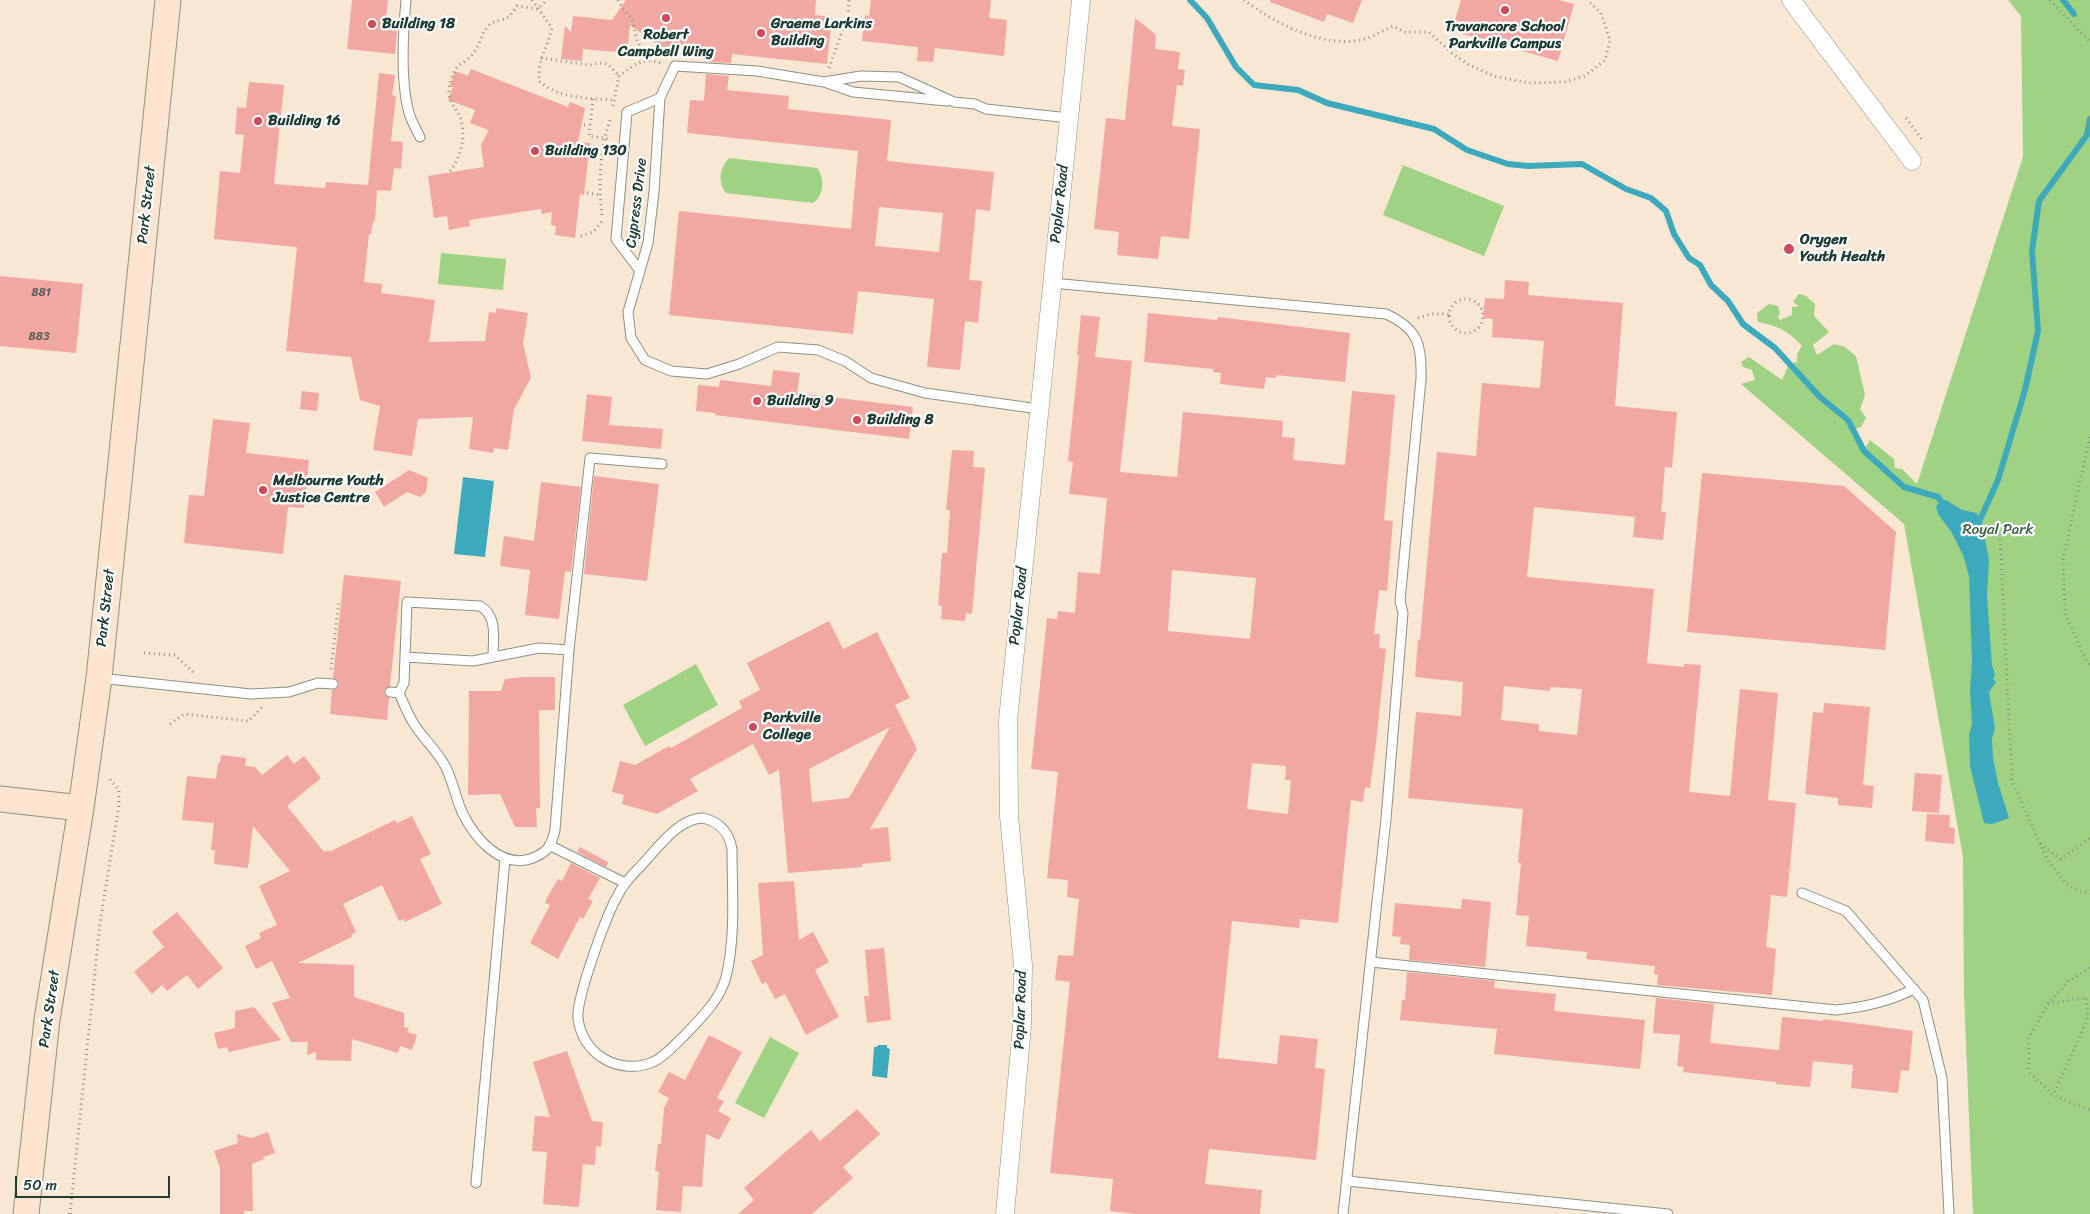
<!DOCTYPE html>
<style>
body{margin:0}
#map{position:relative;width:2090px;height:1214px;overflow:hidden;background:#f7e7d3;font-family:Sriracha,sans-serif}
canvas{display:block}
.scale{position:absolute;left:15px;top:1176px;width:155px;height:22px;box-sizing:border-box;border:2px solid #1f3d34;border-top:0;padding-left:6px;font-size:15px;line-height:18px;white-space:nowrap;color:#1f3d34;-webkit-text-stroke:4px #fff;paint-order:stroke}
</style>
<div id="map">
<canvas width="2090" height="1214"></canvas>
<div class="scale">50 m</div>
</div>
<script>
const context = document.querySelector('canvas').getContext('2d');
context.lineJoin = 'round';
function fill(path, color) { context.fillStyle = color; context.fill(path, 'evenodd'); }
function stroke(path, color, width, dash) { context.strokeStyle = color; context.lineWidth = width; context.lineCap = dash ? 'butt' : 'round'; context.setLineDash(dash || []); context.stroke(path); }
function write(font, color, halo, rows, align = 'center') {
  context.font = font + ' Sriracha,sans-serif'; context.lineWidth = 4.5; context.setLineDash([]); context.textBaseline = 'middle'; context.strokeStyle = halo; context.fillStyle = color; for (const [text, x, y, turn = 0] of rows) {
    context.save(); context.translate(x, y); context.rotate((+turn || 0) * Math.PI / 180); context.textAlign = isNaN(turn) ? turn : align; if (halo) context.strokeText(text, 0, 0); context.fillText(text, 0, 0); context.restore();
  }
}
fill(new Path2D(`
 M2008,0H2090V1214H1973L1964,995L1963,857L1904,524L1741,384L1755,380L1752,370L1743,367L1741,362L1749,357L1782,380L1789,364L1797,362V354L1802,346C1789,331 1778,326 1758,322L1757,313L1769,304L1778,306L1780,313L1778,317L1780,320L1792,315V307L1799,306L1793,302L1799,294L1806,296L1815,304L1814,316L1829,332L1813,345L1817,355L1834,344L1845,347L1856,356L1865,395L1860,409L1866,418L1861,427L1853,430L1863,451L1870,440L1894,459L1895,468L1902,469L1917,484L2023,157L2021,16Z
 M729,158L817,168C825,178 824,196 813,203L726,193C717,181 720,168 729,158Z
 M1403,165L1504,206L1484,256L1383,215Z
 M441,253L506,259L503,290L438,284Z
 M696,664L718,705L645,746L623,705Z
 M770,1037L799,1053L764,1118L735,1103Z`), '#9fd383');
fill(new Path2D(`
 M463,477L494,481L485,557L454,554Z
 M1946,500L1962,510L1977,513L1983,529L1989,560L1987,596L1992,665L1995,675L1993,679L1996,682L1989,692L1995,728L1992,739L1993,758L1998,783L2009,818L1992,824L1984,823L1970,766L1969,735L1972,724L1970,690L1972,662L1969,576L1963,555L1952,533L1938,514L1936,506L1941,501Z
 M878,1045H887V1048L890,1049L887,1078L872,1076L874,1047H877Z`), '#3da9bd');
stroke(new Path2D(`
 M1190,0L1207,18L1236,67L1254,85L1298,90L1327,103L1434,129L1467,150L1508,164L1528,166L1582,164L1626,189L1651,198L1666,211L1674,234L1689,258L1700,265L1711,285L1728,301L1743,324L1775,348L1820,397L1848,420L1864,451L1904,487L1938,497L1945,507
 M2063,0L2074,14
 M1980,530L1979,522L1998,480L2025,390L2038,331L2032,251L2039,201L2087,135L2090,119`), '#3da9bd', 6);
fill(new Path2D(`
 M352,0H388L386,19L398,21L395,54L347,49Z
 M626,0H816L815,15L832,17L827,64L732,54L731,63L708,62L709,52L661,47L630,25L627,53L583,49L582,61L561,59L565,26L571,32L573,16L612,20Z
 M871,0H991L989,18L1007,20L1004,56L935,48L933,62L917,61L918,47L862,41L865,15L869,16Z
 M1270,0H1362L1353,23L1327,14L1324,22L1270,2Z
 M1461,0H1559L1574,4L1558,61L1452,31Z
 M1135,18L1156,35L1155,49L1180,52L1178,69L1185,70L1183,86L1177,85L1172,126L1200,129L1189,239L1161,236L1158,259L1117,255L1119,232L1094,229L1106,118L1125,120Z
 M471,69L568,107L570,102L585,108L578,142L590,143L584,195L580,194L575,238L555,235L556,226L551,225L552,212L542,214L541,209L469,220L470,226L449,230L447,216L434,218L428,176L484,167L481,145L489,130L470,123L475,110L448,100L453,87L450,86L455,71L468,76Z
 M379,73L395,75L392,95L396,96L391,141L403,142L401,169L394,168L391,191L377,190L375,221H373L371,234H369L364,282L382,284L381,293L435,300L429,342L485,341L489,312L496,313V308L528,313L523,343L531,378L514,409L508,450L494,448L493,453L469,449L473,417L418,419L412,456L373,450L380,406L360,400L351,357L286,351L297,247L214,239L220,171L240,173L244,135L235,134L237,107L246,108L249,82L284,85L274,184L325,188L326,182L368,185Z
 M706,74L729,76L727,90L789,96L788,109L891,120L887,161L994,172L990,211L976,209L969,280L982,281L978,323L965,321L960,370L927,367L934,299L858,291L853,334L669,315L679,211L851,229L858,151L687,133L690,100L704,101ZM879,207L943,213L939,252L875,246Z
 M0,276L83,284L76,353L0,346Z
 M1505,280L1529,282L1528,295L1623,303L1615,406L1677,412L1672,468L1665,467L1661,512H1666L1663,540L1633,537L1635,517L1534,507L1527,577L1654,589L1647,663L1684,667V664L1701,665L1689,792L1730,796L1740,689L1778,693L1768,800L1796,803L1787,897L1771,895L1766,947L1776,949L1772,995L1657,985L1658,975L1654,974L1655,966L1586,959L1587,952L1526,946L1529,916L1516,915L1521,863H1518L1523,809L1408,798L1416,712L1461,716L1463,682L1415,677L1418,640H1420L1437,452L1476,456L1482,383L1540,388L1544,341L1492,337L1493,319L1483,318L1485,298L1504,299ZM1504,686L1550,691V687L1582,689L1577,735L1539,731V724L1501,720Z
 M1148,313L1217,320L1218,317L1350,333L1345,382L1276,375V378L1266,377L1264,389L1220,384L1221,373L1213,372V369L1144,362Z
 M1081,315L1100,317L1095,357L1132,361L1120,472L1177,477L1183,412L1283,421L1282,437L1295,438L1293,460L1345,465L1352,391L1395,395L1384,520L1393,521L1387,591L1379,590L1374,634H1380L1379,648L1386,649L1376,743L1370,788L1365,787L1363,802L1351,800L1338,923L1300,919L1299,928L1232,921L1218,1058L1277,1064L1280,1035L1318,1039L1315,1068L1325,1069L1316,1160L1209,1149L1205,1184L1262,1190L1260,1214H1136L1110,1211L1113,1179L1050,1173L1070,982L1055,980L1058,955L1073,956L1079,899L1067,897L1068,880L1047,878L1058,772L1031,769L1047,618L1057,619L1058,611L1075,613L1078,572L1100,574L1107,498L1069,494L1073,462L1068,461L1079,355H1077ZM1172,570L1256,578L1250,639L1168,631ZM1252,763L1286,766L1285,780H1291L1288,814L1247,809Z
 M773,370L800,373L797,393L913,407L909,439L715,415L716,413L696,411L698,385L719,387L720,380L771,386Z
 M302,391L319,393L317,411L300,409Z
 M587,394L612,397L609,425L663,429L661,449L582,441Z
 M213,419L250,423L246,453L309,460L304,508L288,507L283,554L184,543L189,495L204,496Z
 M952,450L974,451L973,467L985,468L972,614L966,613L965,621L941,619L942,606L938,605L942,553H947L950,510H946Z
 M409,470L428,478L426,492L420,497L407,492L384,507L375,492Z
 M1702,473L1844,486L1896,532L1885,650L1687,632Z
 M594,476L659,484L647,581L584,574Z
 M541,482L581,487L571,572L565,571L559,619L525,615L530,570L500,566L504,536L534,541Z
 M344,575L401,581L390,686L384,691L385,695L389,698L387,720L330,714L332,690L336,689L339,685L338,681L333,678Z
 M829,621L843,649L877,632L910,698L895,705L917,749L870,829L888,827L891,861L862,864V867L788,873L779,770L769,775L753,744L690,779L698,791L657,814L622,804L624,795L612,792L620,761L635,765L669,746L671,748L742,708L739,701L760,690L747,663ZM890,727L849,798L812,802L809,769Z
 M523,677H555V710H539L540,808H536L537,827H515L500,794L468,795L469,691H501L505,679Z
 M1824,703L1870,707L1863,785L1874,786L1872,808L1838,805V798L1805,794L1813,712L1823,713Z
 M221,755L246,758L245,766L255,767L262,775L287,755L294,764L304,756L321,778L287,806L324,852L329,850V852L395,820L397,823L412,816L431,854L420,859L442,904L405,922L404,919L399,921L382,885L343,904L356,932L351,935L352,937L298,963L354,965V997L404,1013V1027L409,1028L407,1032L417,1035L412,1050L400,1046L398,1053L352,1039L351,1061L316,1060V1052L307,1055L308,1042H291L272,1003L290,998L272,961L256,969L245,946L261,938L259,933L277,925L259,886L290,871L253,826L248,868L214,864L215,850H211L214,823L182,820L187,776L216,779L218,763H220Z
 M1915,773L1942,775L1939,813L1912,811Z
 M1927,814L1950,815L1949,827L1955,828L1954,844L1925,841Z
 M580,847L608,862L606,867L577,852Z
 M571,863L600,878L588,899L593,901L583,919L580,917L558,959L530,943L550,905L545,903L548,896L558,879L562,881Z
 M794,881L799,940L813,932L829,962L815,970L839,1017L806,1035L785,994L775,999L766,982L762,984L751,961L763,955L758,883Z
 M1462,899L1491,902L1485,967L1409,960L1410,945L1400,944L1401,937L1392,936L1395,903L1461,909Z
 M177,912L223,968L198,989L187,975L167,991L162,985L152,994L134,972L164,947L152,932Z
 M884,948L891,1020L867,1023L864,996H869L865,950Z
 M1407,972L1495,981L1494,988L1556,994L1554,1011L1645,1020L1640,1069L1494,1054L1497,1029L1400,1020L1402,1000H1405Z
 M1656,998L1714,1004L1710,1043L1779,1050L1782,1017L1823,1021V1019L1913,1031L1909,1071L1901,1070L1898,1093L1851,1088L1853,1065L1813,1061L1810,1087L1776,1084V1082L1683,1072L1684,1067L1677,1066L1680,1035L1653,1033Z
 M254,1007L281,1040L229,1052L227,1047L218,1049L214,1033L235,1028V1011Z
 M709,1035L742,1052L717,1098L724,1101L718,1111L731,1118L719,1140L706,1134L702,1187L683,1186L681,1212L656,1210L659,1172L655,1171L658,1144H661L664,1108L669,1098L658,1092L669,1072L685,1080Z
 M567,1051L592,1121L603,1122L601,1147L596,1146L595,1165L583,1164L579,1207L543,1204L547,1152L532,1151L535,1116L550,1117L533,1062Z
 M857,1109L880,1134L843,1167L853,1178L812,1214H738L754,1200L744,1188L811,1130L820,1141Z
 M268,1132L275,1153L263,1157L264,1159L252,1164L253,1211H244V1214H220V1168L214,1151L238,1143L237,1134L251,1138Z`), '#f1a7a2');
const lane = new Path2D(`
 M406,0C403,33 400,85 410,116C413,124 417,131 420,137
 M827,83L853,92L947,101
 M640,271L616,239L627,112L660,98
 M1052,283L1386,314C1419,329 1422,346 1421,379L1400,601L1403,613L1386,819L1343,1214
 M1039,409L925,393L871,378L845,361L818,350L778,347L739,364L707,374L671,371L645,360L631,338L628,312L648,243L654,192L660,98L675,66L757,71L824,82L861,76L899,77L954,102L975,104L986,109L1069,118
 M405,657L407,602L480,606C498,616 493,638 493,657
 M99,678L251,694L289,692L318,683L333,684
 M390,692L399,693C404,704 408,715 414,724C423,738 436,750 444,764C453,779 455,798 463,814C475,838 500,868 530,859C547,853 551,847 555,830L569,650L590,458L662,464
 M399,693L404,683L405,657L473,661L539,648L569,650
 M703,818C720,822 729,832 732,849C732,891 736,936 726,977C720,1000 701,1018 685,1035C675,1044 666,1056 653,1062C620,1076 582,1055 578,1018C576,999 606,916 617,897C622,886 629,878 637,870C655,852 677,818 703,818Z
 M551,846L625,883
 M1802,893L1846,911L1923,1000L1942,1078L1949,1214
 M1371,962L1836,1010C1864,1007 1888,1002 1914,989
 M1347,1181L1668,1214
 M476,1183L505,859`);
const street = new Path2D(`
 M1791,0L1912,161
 M1005,1214L1022,1026L1023,965L1009,816L1008,720L1081,0`);
const secondary = new Path2D(`
 M0,799L81,808
 M26,1214L47,1020L81,808L99,678L168,0`);
stroke(lane, '#8b9284', 11);
stroke(street, '#8b9284', 19);
stroke(secondary, '#8b9284', 27);
stroke(new Path2D(`
 M532,0L552,28C547,50 538,57 539,81C559,99 587,98 613,100
 M618,0L623,9L632,19L637,41L650,60
 M1244,0C1274,23 1326,50 1365,39C1374,36 1384,30 1393,26L1404,32H1429L1453,54L1469,65L1494,76L1529,83L1564,82L1585,76L1605,60L1610,40L1601,13L1587,0
 M2050,0L2090,42
 M541,58L590,65L599,63L608,64L619,76
 M829,68L848,15L849,0
 M593,99L589,136L611,139
 M613,106L619,76C634,65 642,57 661,63
 M1906,118L1923,141
 M584,125H589
 M450,171C460,159 465,140 462,124C459,105 442,104 452,77C457,62 463,65 472,55C481,45 481,30 492,23C497,20 503,20 507,18C511,15 514,10 517,6L538,9L547,0
 M587,193L600,195
 M602,215C598,184 600,149 610,120
 M581,236L593,232L602,221
 M1449 316a17 17 0 1 1 34 0a17 17 0 1 1-34 0Z
 M1418,318L1431,314H1449
 M2090,437L2063,559L2065,613L2083,654L2090,665
 M2000,534L2012,781L2047,859L2065,883L2079,891L2090,893
 M144,653L175,655L194,673
 M331,669L339,601
 M170,724L184,714L249,721L262,707
 M2040,844L2061,859L2090,838
 M2090,968L2069,981L2048,1004L2029,1037V1072L2053,1095L2090,1110
 M2048,1004L2086,997L2088,1018L2053,1095
 M70,1214L100,923L119,805V790L108,777`), '#8b9284', 3, [1, 4]);
stroke(lane, '#fff', 9);
stroke(street, '#fff', 18);
stroke(secondary, '#fbe5cf', 25);
for (const [x, y, r, color] of [
 [1505,10,5,"#d1495b"],
 [666,18,5,"#d1495b"],
 [372,24,5,"#d1495b"],
 [761,33,5,"#d1495b"],
 [258,121,5,"#d1495b"],
 [535,151,5,"#d1495b"],
 [1789,249,6,"#d1495b"],
 [757,401,5,"#d1495b"],
 [857,420,5,"#d1495b"],
 [263,490,5,"#d1495b"],
 [753,727,5,"#d1495b"]
]) { const dot = new Path2D(); dot.arc(x, y, r, 0, 2 * Math.PI); context.fillStyle = color; context.fill(dot); stroke(dot, '#fff', 2); }
write('12px', '#545850', null, [
 ["881",41,293],
 ["883",39,337]
]);
write('bold 15px', '#1f3d34', '#fff', [
 ["Building 18",382,24],
 ["Graeme Larkins",771,24],
 ["Building",771,41],
 ["Travancore School",1505,27,"center"],
 ["Parkville Campus",1505,44,"center"],
 ["Robert",666,35,"center"],
 ["Campbell Wing",666,52,"center"],
 ["Building 16",268,121],
 ["Building 130",545,151],
 ["Orygen",1800,240],
 ["Youth Health",1800,257],
 ["Building 9",767,401],
 ["Building 8",867,420],
 ["Melbourne Youth",273,481],
 ["Justice Centre",273,498],
 ["Parkville",763,718],
 ["College",763,735]
], 'left');
write('15px', '#1f3d34', '#fff', [
 ["Cypress Drive",637,203,-83],
 ["Poplar Road",1060,204,-84],
 ["Park Street",147,205,-84],
 ["Poplar Road",1019,606,-84],
 ["Park Street",106,608,-84],
 ["Park Street",50,1009,-82],
 ["Poplar Road",1021,1010,-88]
]);
write('15px', '#3f6248', '#fff', [
 ["Royal Park",1998,530]
]);
</script>
